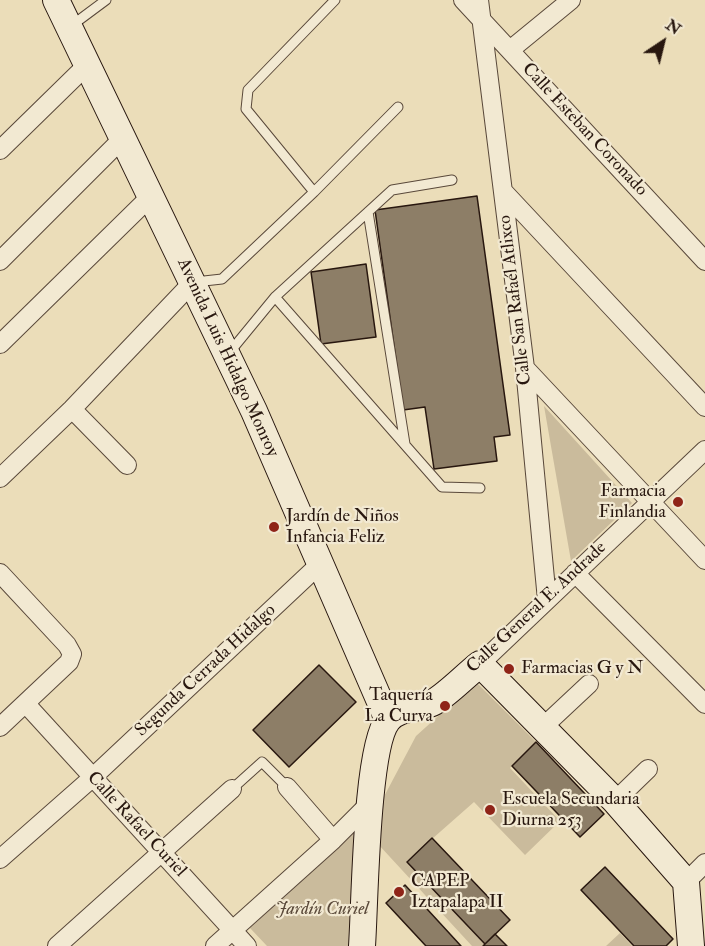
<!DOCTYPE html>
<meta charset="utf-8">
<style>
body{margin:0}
#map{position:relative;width:705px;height:946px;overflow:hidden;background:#ebddb9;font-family:"IM FELL Double Pica",serif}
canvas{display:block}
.north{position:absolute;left:633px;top:12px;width:60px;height:60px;-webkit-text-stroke:4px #f2e9d2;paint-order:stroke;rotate:35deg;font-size:16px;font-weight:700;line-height:24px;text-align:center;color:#28170f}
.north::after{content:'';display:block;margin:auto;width:21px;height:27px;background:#28170f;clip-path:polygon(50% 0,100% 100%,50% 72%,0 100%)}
</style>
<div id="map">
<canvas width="705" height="946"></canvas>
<div class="north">N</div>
</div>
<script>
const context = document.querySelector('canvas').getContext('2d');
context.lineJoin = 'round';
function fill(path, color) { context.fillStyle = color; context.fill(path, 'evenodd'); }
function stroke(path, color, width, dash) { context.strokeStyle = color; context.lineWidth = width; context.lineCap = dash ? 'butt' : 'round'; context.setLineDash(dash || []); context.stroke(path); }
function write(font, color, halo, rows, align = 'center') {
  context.font = font + ' "IM FELL Double Pica",serif'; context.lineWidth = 4.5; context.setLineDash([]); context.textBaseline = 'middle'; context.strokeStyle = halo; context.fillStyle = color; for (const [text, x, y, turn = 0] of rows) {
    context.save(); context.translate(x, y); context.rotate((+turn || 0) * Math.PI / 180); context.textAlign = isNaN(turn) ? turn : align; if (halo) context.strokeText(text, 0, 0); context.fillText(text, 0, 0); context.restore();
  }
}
fill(new Path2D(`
 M544,406L632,503L571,561Z
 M476,682L536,742L510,768L560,821L525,855L474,802L407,861L485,944L483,946H472L378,844L379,806L416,736Z
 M365,821L355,946H267L250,928Z
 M620,933L632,946H606Z`), '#cabb9c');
const building = new Path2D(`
 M477,196L510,435L494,437L497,461L434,469L425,407L403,410L375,210Z
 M366,264L376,337L321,344L311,272Z
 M319,665L356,702L289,767L253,730Z
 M536,742L604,814L580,837L512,766Z
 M432,838L510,920L485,944L407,862Z
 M605,867L673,939L666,946H634L581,890Z
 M405,885L461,946H426L386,903Z
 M495,934L507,946H483Z`);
fill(building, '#8d7e67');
stroke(building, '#28170f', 1.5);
const lane = new Path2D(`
 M71,26L106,0
 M314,192L246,109L248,90L335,0
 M368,212L405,444
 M195,282L222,279L314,192L398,107
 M275,297L442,487L480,488
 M229,353L275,297L392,190L452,180
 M232,789L262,762L287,787`);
const street = new Path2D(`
 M463,0L705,261
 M479,0L525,368L547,600
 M510,50L571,0
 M0,150L87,65
 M503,191L705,407
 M0,261L122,139
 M0,344L150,197
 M525,368L705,560
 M72,409L127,465
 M0,478L72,409L192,283
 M0,573L67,645L72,654L69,662L0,727
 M575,573L705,704
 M480,664L705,450
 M26,704L247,946
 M543,727L589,684
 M287,787L333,840
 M615,801L648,769
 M0,859L92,778L321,563
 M686,882L705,863
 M57,946L232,789
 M215,946L333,840L370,803`);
const secondary = new Path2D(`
 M56,0L254,411L388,720
 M362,946C365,904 366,747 388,720C400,706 420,710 434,702C449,693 466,675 480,664L615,801L686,882L691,946`);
stroke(lane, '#59483a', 11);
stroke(street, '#59483a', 20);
stroke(secondary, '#28170f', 28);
stroke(lane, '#f2e9d2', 9);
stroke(street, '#f2e9d2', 18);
stroke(secondary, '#f2e9d2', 26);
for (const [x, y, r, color] of [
 [678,502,6,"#8f2418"],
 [274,527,6,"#8f2418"],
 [509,669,6,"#8f2418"],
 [445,706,6,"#8f2418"],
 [490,810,6,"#8f2418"],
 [399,892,6,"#8f2418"]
]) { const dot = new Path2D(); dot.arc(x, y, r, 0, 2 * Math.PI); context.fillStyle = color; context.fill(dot); stroke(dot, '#f2e9d2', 2); }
write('18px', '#28170f', '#f2e9d2', [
 ["Calle Esteban Coronado",584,130,47],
 ["Calle San Rafaél Atlixco",516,300,-97],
 ["Avenida Luis Hidalgo Monroy",227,358,65],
 ["Calle General E. Andrade",537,608,-43],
 ["Segunda Cerrada Hidalgo",206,671,-43],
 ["Calle Rafael Curiel",136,825,47]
]);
write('18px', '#28170f', '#f2e9d2', [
 ["Farmacia",666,492,"right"],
 ["Finlandia",666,513,"right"],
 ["Jardín de Niños",286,517],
 ["Infancia Feliz",286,538],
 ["Farmacias G y N",521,669],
 ["Taquería",433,696,"right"],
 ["La Curva",433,717,"right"],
 ["Escuela Secundaria",502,800],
 ["Diurna 253",502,821],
 ["CAPEP",411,882],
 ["Iztapalapa II",411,903]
], 'left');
write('italic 18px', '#594839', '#f2e9d2', [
 ["Jardín Curiel",322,910]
]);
</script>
